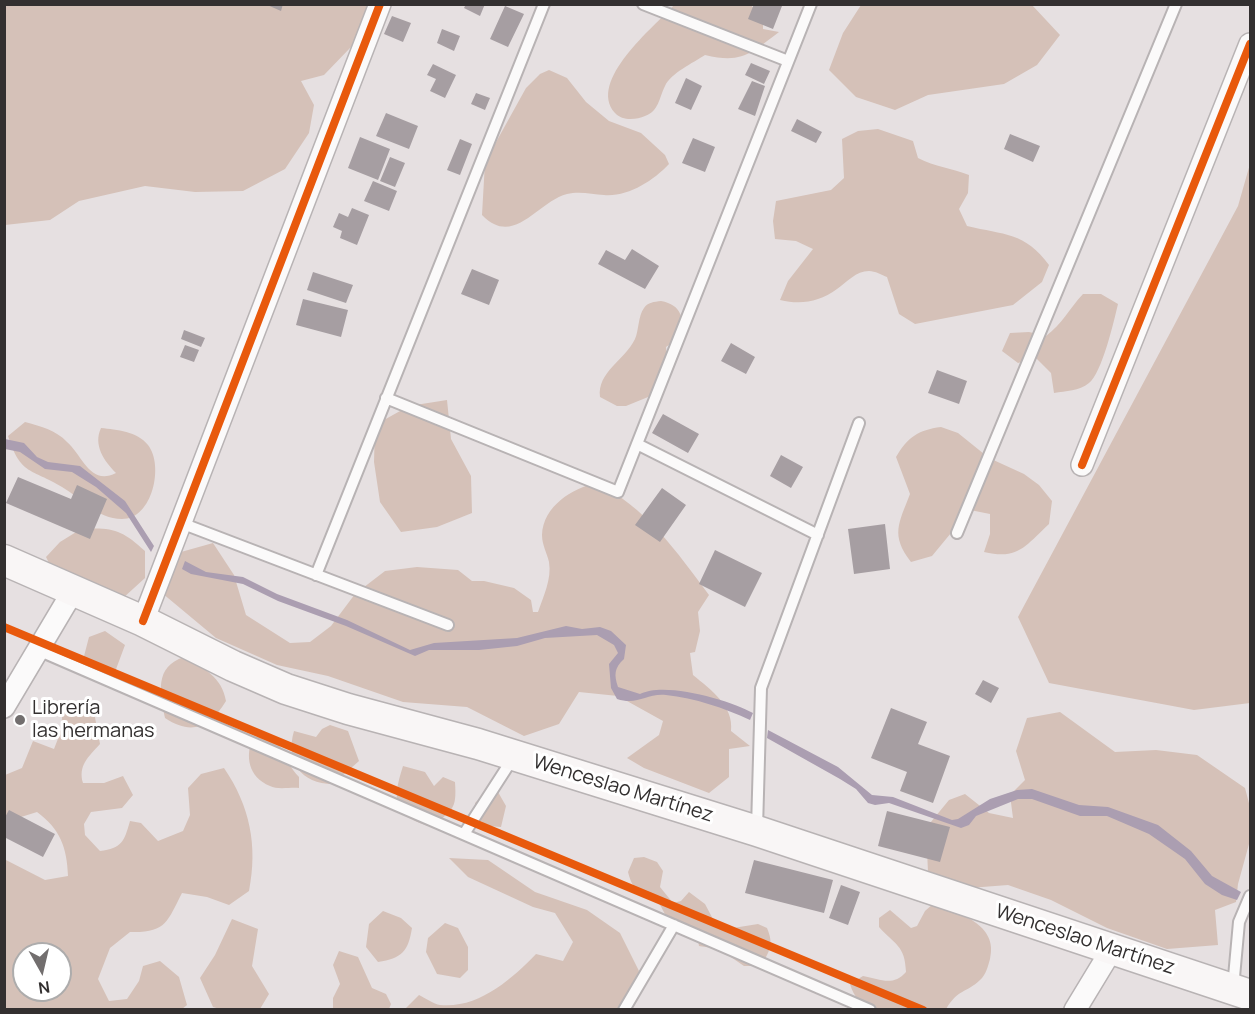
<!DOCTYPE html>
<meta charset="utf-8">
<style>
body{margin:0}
#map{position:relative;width:1255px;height:1014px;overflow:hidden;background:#e6e0e1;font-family:Manrope,sans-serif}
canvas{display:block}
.frame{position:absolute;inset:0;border:6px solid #333030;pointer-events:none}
.north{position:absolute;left:12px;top:942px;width:60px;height:60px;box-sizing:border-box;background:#fff;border:2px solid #adacac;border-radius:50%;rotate:172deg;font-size:16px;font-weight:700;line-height:24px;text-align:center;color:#333030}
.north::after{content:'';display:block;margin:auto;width:21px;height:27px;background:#726e6e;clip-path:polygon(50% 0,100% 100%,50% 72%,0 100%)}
</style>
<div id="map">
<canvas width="1255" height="1014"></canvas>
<div class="frame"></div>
<div class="north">N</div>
</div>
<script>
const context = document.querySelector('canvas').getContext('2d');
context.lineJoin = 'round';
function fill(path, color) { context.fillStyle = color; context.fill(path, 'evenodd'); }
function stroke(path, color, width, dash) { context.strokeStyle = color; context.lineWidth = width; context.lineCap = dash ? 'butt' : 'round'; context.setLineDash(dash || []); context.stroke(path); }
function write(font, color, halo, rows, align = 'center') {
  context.font = font + ' Manrope,sans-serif'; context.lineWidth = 6; context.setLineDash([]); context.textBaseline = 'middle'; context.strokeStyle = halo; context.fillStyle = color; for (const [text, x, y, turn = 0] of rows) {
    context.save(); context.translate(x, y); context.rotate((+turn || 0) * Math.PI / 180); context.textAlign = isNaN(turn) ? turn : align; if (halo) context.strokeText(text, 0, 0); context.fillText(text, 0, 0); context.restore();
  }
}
fill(new Path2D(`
 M4,5L367,4V5L362,28L351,47L324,75L301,81L314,105L309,133L285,169L243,191L195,192L145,186L79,201L50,220L5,225Z
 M674,5H751L763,20V29L779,32C751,53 743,64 705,55C693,63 671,73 665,86C659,98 659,111 645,116C636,120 622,121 615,113C587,81 654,27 674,5Z
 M861,5H1032L1060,35L1037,65L1004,84L928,95L895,110L856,97L829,70L843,33Z
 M549,70L567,78L586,102L609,121L641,133L665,155L669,164C653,181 628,197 604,195C592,194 579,191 567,194C537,202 514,248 482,215L485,162L526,88L540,74Z
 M878,129L913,141L918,158C935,167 952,168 969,175L968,193L959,209L967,226C1004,235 1025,232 1049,265L1042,282L1013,305L915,324L899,314L887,277C882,275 875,271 869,271C856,271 847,282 837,289C819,302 801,305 780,300L788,281L813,249L796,241L775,239L773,221L776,201L831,190L844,178L842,139L858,131Z
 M1250,164V703L1194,710L1049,683L1018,617L1238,206Z
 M1083,294H1101L1118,304C1114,321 1102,373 1089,383C1079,391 1066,391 1054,393L1051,373L1036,358L1018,363L1002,351L1010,333L1029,332L1046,336C1062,324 1069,309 1083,294Z
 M661,301C682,305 684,318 681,337L666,347L667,357L653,395L626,406H617L600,397C597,372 625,360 635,339C639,330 638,316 644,308C648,302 654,302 661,301Z
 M447,400L451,439L471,476L472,513L437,527L401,532L380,502L374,462L375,425L409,406Z
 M25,422C40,426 56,430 67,442C83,456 90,486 116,473C104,461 93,445 101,428C117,430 137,431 148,445C164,465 153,519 122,519C97,519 81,498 62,487C31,468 21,476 8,436Z
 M941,427L958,433L989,458L1024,474L1039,485L1052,501L1049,524C1025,546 1019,560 984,552L990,534V514L970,510L932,556L911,562C890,535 899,523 910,494L896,457C908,437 918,430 941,427Z
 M596,483C644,505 678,553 709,595L698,612L700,631L695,652L690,653L693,675C711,690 734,706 731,731L750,746L729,749V777L709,793L644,768L627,758L659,735L663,721L618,696L579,692L559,724L524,736L467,707L403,702L328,676L277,665L216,638L162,593L174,554L213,543L234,575L246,615L290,643L310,642L331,626L355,594L385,571L417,567L458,570L472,581H484L514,588L531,600L533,612H538C543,597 552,579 549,562C547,553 542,545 542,535C543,506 573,488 596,483Z
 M81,529C113,527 122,530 145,551V578L122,599L52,569L46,557L60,542Z
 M105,631L125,645L112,680H99L83,660L89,637Z
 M184,657C204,668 222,677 226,701C210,727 192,736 165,718C160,693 154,667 184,657Z
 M78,703L94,712L100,744C88,757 78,766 83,783H104L123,776L133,795L122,808L91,812L84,824L85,835L100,851C122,848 124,842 130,821L141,823L158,841L183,831L190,815L188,788L201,774L224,768C250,806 258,846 249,891L229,905L207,897L182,893C167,922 166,933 130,932L110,948L98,979L109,1001L127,999L139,981L143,966L160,961L179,977L187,1005L182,1009L5,1010L4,859L45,880L68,876C67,847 60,829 37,812L5,822V775L22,768L33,741L54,749L61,731L63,705ZM24,954H60V990H24Z
 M1060,712L1115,752L1156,750L1197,755L1245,788L1250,807L1249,844L1238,884L1236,902L1215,910L1218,945L1167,949L1107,928L1051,900L1008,885L969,888L928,872L926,828L949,800L965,794L989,813L1013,818L1010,795L1025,780L1016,751L1027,718Z
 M330,725L348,731L359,761L333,784C301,784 285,761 294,731L316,737L322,729Z
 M268,736C291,752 282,759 299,777V788C291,787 277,790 270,786C248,777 245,756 253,737Z
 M403,766L425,772L434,786L443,777L455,782C457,811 452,809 432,827C394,816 391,803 403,766Z
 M498,792L506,806L501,827L488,826L476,818L475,803L485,794Z
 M644,857L657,862L663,871L660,887L673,903L681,901L689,892L705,904L714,921L727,929L758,924L767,928C774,944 770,952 760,966H744L719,949L699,946C696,920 687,926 667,918C664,913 661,905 657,901C643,887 634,897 628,872L634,858Z
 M449,858L488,860L535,892L587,910L620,933L639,971L633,993L618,1009L404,1010L419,995C425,998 434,1004 440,1005C478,1009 512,979 536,954L563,961L573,942L555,913L533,907L468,877Z
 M934,903C958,913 999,924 990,959C988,966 986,975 980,980C965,994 959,988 946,1009H873C860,1002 854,998 850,984L863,976C880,979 893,987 906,972C905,945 895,945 879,927V918L890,910L911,928L917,926L925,911Z
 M383,911L401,918L412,928C408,952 402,958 378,962L366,947L369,924Z
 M232,919L258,929L252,966L269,994L260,1009H220L213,1007L200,978L215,955Z
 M445,923L458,928L468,947V970L460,978L437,974L426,952L428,938Z
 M339,951L358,957L372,988L386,994L391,1004L389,1009H333V998L340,984L333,965Z`), '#d5c1b8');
fill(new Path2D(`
 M5,439L24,443L37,457L48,462L80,466L125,501L154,546L151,552L126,513L96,487L72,472L45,469L20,452L5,449Z
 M185,561L206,572L243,577L277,594L347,620L410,650L434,643L517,638L566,626L582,629L600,627L611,631L626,645L624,659C614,668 614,675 618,687L640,694C664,681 730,700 753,713L750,720C724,708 695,698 666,695C646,693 638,706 617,699L611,688L609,664L618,653L614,645L597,635L545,638L517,646L479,650H429L415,656L346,626L278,601L243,584L191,574L182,569Z
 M768,730L838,767L872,795L893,797L952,820L958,819L990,799L1017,790L1032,789L1079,805L1108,807L1158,825L1191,851L1212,876L1241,892L1237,900L1222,895L1205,884L1185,859L1149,834L1107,816H1080L1032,799H1018L976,816L969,825L961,828L889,803L875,805L868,803L856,789L840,779L767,738Z`), '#ab9eb1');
fill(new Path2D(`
 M265,4H283L281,11Z
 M466,4H485L480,16L464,8Z
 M754,4L782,6L773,29L748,19Z
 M505,6L524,14L508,47L490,39Z
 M392,16L411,23L403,42L384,34Z
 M442,29L460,36L454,51L437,43Z
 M751,63L770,71L764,84L745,75Z
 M433,64L456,75L445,98L430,91L436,79L427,75Z
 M686,78L702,86L691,110L675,103Z
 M752,81L765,86L755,116L738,109Z
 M476,93L490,98L485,110L471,104Z
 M386,113L418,126L409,149L376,136Z
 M797,119L822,132L816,143L791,131Z
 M1010,134L1040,146L1033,162L1004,149Z
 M360,137L390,149L378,180L348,168Z
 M693,138L715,147L705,172L682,163Z
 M460,139L472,144L460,175L447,170Z
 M390,157L405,163L395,187L380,181Z
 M373,181L397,191L389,211L364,201Z
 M352,208L369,215L357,245L340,238L342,231L333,227L339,213L348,217Z
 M632,249L659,266L645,289L598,264L606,250L625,260Z
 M472,269L499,280L489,305L461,294Z
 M313,272L353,285L346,303L307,290Z
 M303,299L348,310L341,337L296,325Z
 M184,330L205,338L201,347L181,339Z
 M731,343L755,357L746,374L721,361Z
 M185,345L199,350L194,362L180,357Z
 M937,370L967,381L959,404L928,393Z
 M663,414L699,434L688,453L652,433Z
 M781,455L803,467L791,488L770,476Z
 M18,477L71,499L77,485L107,499L90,539L6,503Z
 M662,488L686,505L660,542L635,525Z
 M885,524L890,569L854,574L848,529Z
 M715,550L762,573L745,607L699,584Z
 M983,680L999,688L991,703L975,694Z
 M891,708L927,722L918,744L950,756L933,803L900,791L907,772L871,758Z
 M9,810L55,834L43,857L4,837V819Z
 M887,811L950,827L940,862L878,846Z
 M754,860L833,880L824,913L745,893Z
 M841,885L860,892L848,925L829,918Z`), '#a69ea2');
const service = new Path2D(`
 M643,4L788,61
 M386,398L618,492L811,4
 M637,444L818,535
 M181,523L448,625
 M957,533L1176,4
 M316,575L544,4
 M40,651L870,1010
 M757,828L761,688L859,423
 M464,834L513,758
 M1233,988L1239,922L1250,896
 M624,1010L674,925`);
const minor = new Path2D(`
 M1082,465L1250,44
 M143,621L380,4
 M4,707L73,591
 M1075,1010L1112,949`);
const secondary = new Path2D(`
 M4,560L143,621L233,666L286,689L348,709L478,744L757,831L1250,995`);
stroke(service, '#b8b3b4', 14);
stroke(minor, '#b8b3b4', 24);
stroke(secondary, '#b8b3b4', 33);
stroke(service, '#fbfafa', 10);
stroke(minor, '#fbfafa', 21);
stroke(secondary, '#f9f6f6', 30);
stroke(new Path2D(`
 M1082,465L1250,44
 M143,621L380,4
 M4,627L923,1010`), '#e8590c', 8);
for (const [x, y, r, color] of [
 [20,720,6,"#726e6e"]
]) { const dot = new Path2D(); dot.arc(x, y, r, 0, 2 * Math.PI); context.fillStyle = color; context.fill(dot); stroke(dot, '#fff', 2); }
write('20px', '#333030', '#fff', [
 ["Librería",32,708],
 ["las hermanas",32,731]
], 'left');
write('20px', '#333030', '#fff', [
 ["Wenceslao Martínez",623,789,17],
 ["Wenceslao Martínez",1085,940,18]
]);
</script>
